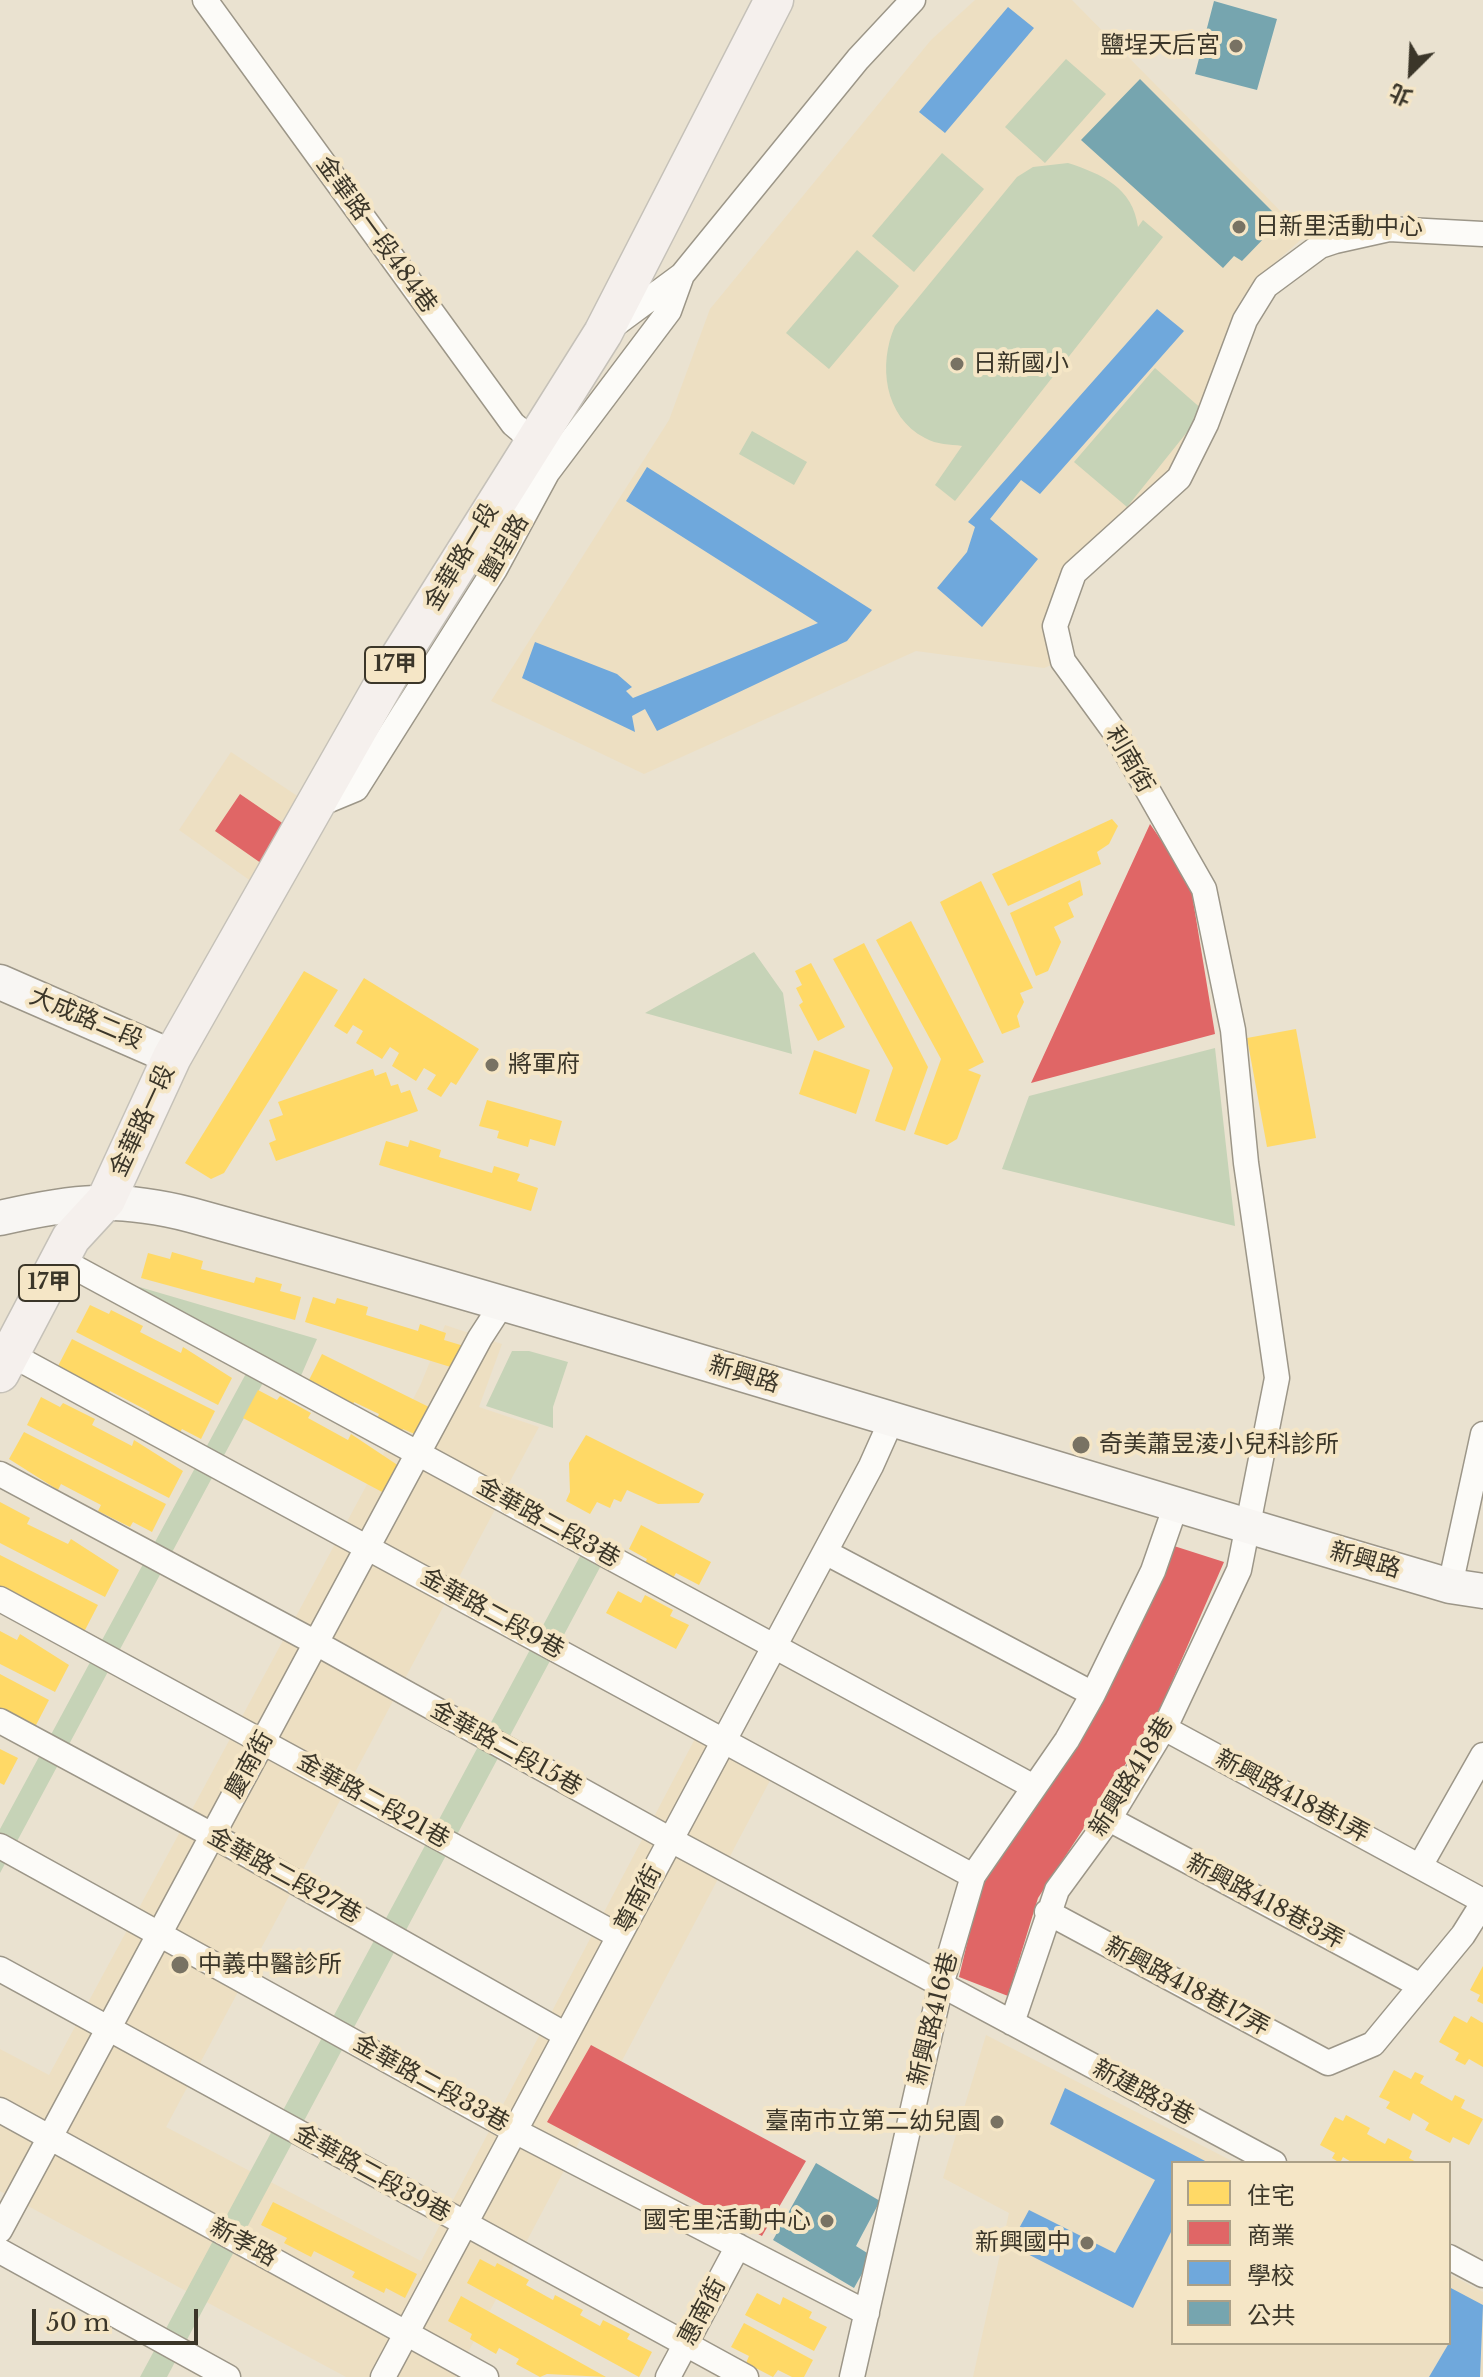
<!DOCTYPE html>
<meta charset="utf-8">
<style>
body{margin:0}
#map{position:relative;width:1483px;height:2377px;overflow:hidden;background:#eae2d0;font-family:"Libre Baskerville","Noto Sans TC",serif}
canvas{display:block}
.legend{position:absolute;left:1171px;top:2161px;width:280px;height:184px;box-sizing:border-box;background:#f5e6c6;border:2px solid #aba087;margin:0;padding:10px 14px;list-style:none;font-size:24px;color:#3b3629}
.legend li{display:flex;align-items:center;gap:16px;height:40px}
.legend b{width:40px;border:2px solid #aba087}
.north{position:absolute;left:1371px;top:32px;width:80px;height:80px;-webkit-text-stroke:6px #f5e6c6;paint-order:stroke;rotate:204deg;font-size:22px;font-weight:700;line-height:32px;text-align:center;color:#3b3629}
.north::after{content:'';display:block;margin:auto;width:28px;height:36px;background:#3b3629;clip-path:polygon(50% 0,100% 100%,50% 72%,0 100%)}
.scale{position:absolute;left:32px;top:2309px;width:166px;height:36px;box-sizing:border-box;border:4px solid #3b3629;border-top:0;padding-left:10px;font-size:24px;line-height:28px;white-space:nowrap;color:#3b3629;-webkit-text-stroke:6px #f5e6c6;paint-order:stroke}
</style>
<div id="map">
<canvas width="1483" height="2377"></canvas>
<ul class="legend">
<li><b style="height:22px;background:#ffd966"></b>住宅</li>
<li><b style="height:22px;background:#e06666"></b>商業</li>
<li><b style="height:22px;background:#6fa8dc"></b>學校</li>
<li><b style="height:22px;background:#76a5af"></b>公共</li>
</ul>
<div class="north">北</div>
<div class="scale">50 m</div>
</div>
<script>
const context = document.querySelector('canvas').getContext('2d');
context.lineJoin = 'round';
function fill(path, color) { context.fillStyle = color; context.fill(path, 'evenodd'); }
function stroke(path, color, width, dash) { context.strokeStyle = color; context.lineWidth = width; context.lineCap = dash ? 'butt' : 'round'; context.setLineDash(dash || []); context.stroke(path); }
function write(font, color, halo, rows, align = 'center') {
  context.font = font + ' "Libre Baskerville","Noto Sans TC",serif'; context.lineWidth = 8; context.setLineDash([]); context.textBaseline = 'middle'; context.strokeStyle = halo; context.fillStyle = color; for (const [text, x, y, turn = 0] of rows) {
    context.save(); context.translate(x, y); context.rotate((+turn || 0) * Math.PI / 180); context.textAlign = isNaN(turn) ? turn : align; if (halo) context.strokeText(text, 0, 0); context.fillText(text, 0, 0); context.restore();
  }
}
fill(new Path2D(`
 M975,0H1072L1305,236L1269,268L1242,298L1207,428L1068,589L1061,661L1044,668L916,651L644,774L491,701L669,420L710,309L931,40Z
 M231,752L311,805L262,889L179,830Z
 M445,1325L502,1344L479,1407L539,1427L166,2127L421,2261L699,1731L775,1771L455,2377H346L0,2191V2049L49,2075L420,1386Z
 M986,2035L1236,2163H1173V2343H1449V2274L1483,2292V2377H973L1009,2213L943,2178Z`), '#eddfc2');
fill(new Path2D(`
 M1066,59L1106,94L1045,163L1005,127Z
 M942,153L984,189L914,272L872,236Z
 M1068,163C1102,174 1133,188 1138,227L1143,220L1163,237L955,501L935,485L962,446C950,444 937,445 925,438C884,417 878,364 895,326L1017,177L1033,167Z
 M857,250L899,286L829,369L786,333Z
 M1155,368L1204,411L1127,507L1074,462Z
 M752,431L807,462L794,485L739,454Z
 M754,952L783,993L792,1054L645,1013Z
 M1215,1048L1235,1226L1002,1169L1029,1096Z
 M119,1281L317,1339L300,1378L273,1364L0,1873V1829L256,1355Z
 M512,1351H529L568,1362L553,1407V1428L486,1406Z
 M584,1549L605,1558L167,2377H140Z`), '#c6d3b7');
fill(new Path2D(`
 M1112,819L1118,826L1109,844L1097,852L1101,864L1008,906L992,874Z
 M1080,880L1083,895L1068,903L1074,917L1054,927L1061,942L1048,971L1036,976L1010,913Z
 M981,881L1033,988L1020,993L1024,1002L1017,1016L1020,1027L1002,1034L940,902Z
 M911,921L984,1062L968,1070L981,1075L957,1139L947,1145L914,1134L941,1059L876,940Z
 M864,943L928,1067L905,1131L875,1121L893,1068L833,959Z
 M811,963L845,1027L818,1041L799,1005L803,1002L796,988L802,985L795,971Z
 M304,971L338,990L224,1173L211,1179L185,1163Z
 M364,978L479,1049L456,1085L451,1082L441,1097L427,1089L436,1075L424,1068L416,1081L392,1066L399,1053L390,1047L382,1059L356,1043L363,1031L353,1025L347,1034L334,1026Z
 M1296,1029L1316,1138L1267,1147L1247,1038Z
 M814,1050L870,1070L856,1114L799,1094Z
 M373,1069L375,1076L386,1072L391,1086L398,1084L401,1093L410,1090L418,1111L276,1161L269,1143L276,1140L269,1120L283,1115L278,1102Z
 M487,1100L562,1121L555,1146L530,1139L528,1147L497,1138L499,1131L479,1126Z
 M410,1140L441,1150L439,1157L492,1173L494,1166L520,1174L517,1181L538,1188L531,1211L379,1165L386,1141L408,1147Z
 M172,1252L203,1261L201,1269L254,1283L256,1277L282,1284L280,1291L301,1297L295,1320L141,1278L148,1253L170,1259Z
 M313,1297L335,1304L337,1298L368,1307L366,1315L418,1331L420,1324L446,1333L444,1340L464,1346L457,1369L305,1322Z
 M90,1305L109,1314L111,1310L143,1326L140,1332L181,1353L183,1347L232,1378L218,1405L76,1332Z
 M72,1339L215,1411L201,1439L182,1429L179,1434L147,1418L150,1412L110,1391L107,1396L58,1366Z
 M322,1354L437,1411L424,1438L403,1429L401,1434L376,1421L379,1414L354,1402L352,1408L325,1395L328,1389L309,1380Z
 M258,1390L277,1400L280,1396L311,1413L308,1418L348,1440L351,1434L399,1466L384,1493L243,1418Z
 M41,1397L60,1407L63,1403L95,1419L92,1425L132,1446L134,1440L183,1471L169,1498L27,1425Z
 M24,1432L166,1504L152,1532L133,1522L130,1527L98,1511L101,1505L61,1484L58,1490L9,1459Z
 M586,1435L704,1494L699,1503L658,1504L627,1490L621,1502L614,1499L610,1508L597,1502L590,1514L566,1501L570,1492L569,1463Z
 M0,1502L30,1518L27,1524L68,1544L71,1539L119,1570L105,1597L0,1543Z
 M641,1525L711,1562L699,1585L676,1573L672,1580L644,1565L647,1559L629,1549Z
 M0,1555L98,1605L84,1632L0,1588Z
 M618,1591L641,1603L645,1595L673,1610L670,1616L689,1625L676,1649L606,1613Z
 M0,1631L17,1640L20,1634L69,1665L55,1692L0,1664Z
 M0,1674L49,1700L35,1727L0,1715Z
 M0,1749L18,1758L4,1785L0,1783Z
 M1483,1966V2004L1477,2001L1480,1995L1470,1990Z
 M1454,2016L1467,2023L1471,2016L1483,2023V2067L1469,2059L1465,2065L1455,2060L1459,2053L1439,2042Z
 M1394,2070L1411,2079L1415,2072L1424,2076L1420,2083L1452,2101L1455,2095L1465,2100L1461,2108L1483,2119L1469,2145L1453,2137L1450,2143L1425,2130L1429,2123L1413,2113L1410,2121L1386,2108L1390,2102L1379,2097Z
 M1346,2115L1370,2128L1367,2134L1385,2144L1388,2138L1412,2151L1409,2158L1418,2163H1353L1343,2157L1340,2163L1332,2158L1335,2153L1320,2145L1335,2117L1343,2121Z
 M273,2202L417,2274L405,2298L386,2288L384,2293L352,2277L355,2272L314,2251L311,2257L284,2243L287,2238L261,2225Z
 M480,2259L495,2267L497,2263L529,2280L526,2285L553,2300L555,2295L583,2310L580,2315L600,2326L603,2320L630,2334L627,2339L652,2352L639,2377L467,2283Z
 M757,2293L780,2305L783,2297L812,2312L809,2318L827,2327L814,2351L745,2315Z
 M461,2296L606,2377L547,2374L540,2377L516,2364L519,2359L499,2348L496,2354L470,2339L472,2334L448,2321Z
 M744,2323L813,2360L804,2377H792L778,2370L773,2377L746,2363L749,2356L731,2347Z`), '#ffd966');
fill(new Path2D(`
 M240,794L294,831L268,868L215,831Z
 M1150,824L1190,882L1215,1034L1031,1083Z
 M1174,1546L1224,1562L1157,1716L1038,1898L1008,1996L959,1977L983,1876L1104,1694Z
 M591,2045L806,2161L762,2236L547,2122Z`), '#e06666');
fill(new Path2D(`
 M1008,7L1034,28L945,133L919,112Z
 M1157,309L1184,331L1040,494L1021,480L990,519L1038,559L982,627L937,588L967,552L975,527L968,522Z
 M647,467L872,610L847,641L657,731L645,709L632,716L635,732L522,678L535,642L617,674L632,687L626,691L633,698L818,623L626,501Z
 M1065,2088L1209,2163H1173V2228L1133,2308L1010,2245L1029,2210L1115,2253L1155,2180L1050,2124Z
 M1449,2287L1483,2305L1480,2377H1429L1449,2343Z`), '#6fa8dc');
fill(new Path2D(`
 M1214,1L1277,19L1257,90L1195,74Z
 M1140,79L1274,213L1267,219L1270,232L1242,261L1234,256L1223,268L1081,140Z
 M816,2163L880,2201L856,2246L872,2256L854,2288L773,2240Z`), '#76a5af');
const street = new Path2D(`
 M205,0L513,424L545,451
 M613,326L682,275L858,59L913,0
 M315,806L356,789L495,569L547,473L669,311L682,275
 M61,1260L1034,1787
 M10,1354L973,1876
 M0,1474L316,1643L671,1840L1274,2163
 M825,1552L1093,1694
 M1450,1586L1483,1434
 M0,1599L619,1936
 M0,1721L212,1835L566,2035
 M1164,1728L1483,1901
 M1109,1819L1421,1986
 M0,1846L515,2131L867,2313
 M1420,1866L1483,1755
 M1047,1912L1328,2063L1373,2044L1463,1935L1483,1903
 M0,1969L746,2377
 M1012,2023L1057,1890L1109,1819L1168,1721L1239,1570L1277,1378L1246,1163L1233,1030L1204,889L1114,731L1063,661L1055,626L1074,573L1179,478L1206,424L1245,320L1266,286L1320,246L1335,241L1389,229L1483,234
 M0,2110L486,2377
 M0,2230L480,1338L504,1301
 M0,2251L228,2377
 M1449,2257L1483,2275
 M383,2377L871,1466L892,1419
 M668,2377L738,2246
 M852,2377L941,1985L973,1876L1067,1740L1093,1694L1153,1571L1176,1505`);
const secondary = new Path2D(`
 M0,982L172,1057
 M0,1218C74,1201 116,1196 191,1215C613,1331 1030,1463 1450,1586L1483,1591`);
const primary = new Path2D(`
 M0,1373L71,1238L106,1200L172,1057L391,671L603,333L774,0`);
stroke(street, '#9c9688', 27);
stroke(secondary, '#9c9688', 37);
stroke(primary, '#c5c1b8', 41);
stroke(street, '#fcfbf8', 24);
stroke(secondary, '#f8f6f3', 34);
stroke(primary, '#f5f0ed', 38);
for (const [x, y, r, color] of [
 [1236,46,8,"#787263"],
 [1239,227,8,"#787263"],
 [957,364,8,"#787263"],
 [492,1065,8,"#787263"],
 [1081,1445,10,"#787263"],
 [180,1965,10,"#787263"],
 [997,2122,8,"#787263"],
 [827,2221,8,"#787263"],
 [1087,2243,8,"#787263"]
]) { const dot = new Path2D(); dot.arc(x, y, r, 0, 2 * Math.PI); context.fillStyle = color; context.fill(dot); stroke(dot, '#f5e6c6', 3); }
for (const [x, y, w] of [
 [395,665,60],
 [49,1283,60]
]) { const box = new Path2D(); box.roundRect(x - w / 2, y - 18, w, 36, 6); context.fillStyle = '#f5e6c6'; context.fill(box); stroke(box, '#3b3629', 2); }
write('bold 22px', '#3b3629', null, [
 ["17甲",395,665],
 ["17甲",49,1283]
]);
write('24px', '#3b3629', '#f5e6c6', [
 ["鹽埕天后宮",1220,46,"right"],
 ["日新里活動中心",1255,227],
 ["日新國小",973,364],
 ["將軍府",508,1065],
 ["奇美蕭昱淩小兒科診所",1099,1445],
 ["中義中醫診所",198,1965],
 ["臺南市立第二幼兒園",981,2122,"right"],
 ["國宅里活動中心",811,2221,"right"],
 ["新興國中",1071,2243,"right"]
], 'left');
write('24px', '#3b3629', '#f5e6c6', [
 ["金華路一段484巷",376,235,54],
 ["鹽埕路",505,548,-60],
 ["金華路一段",462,557,-59],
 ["利南街",1129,760,60],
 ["大成路二段",86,1019,23],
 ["金華路一段",143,1121,-65],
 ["新興路",744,1375,17],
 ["金華路二段3巷",548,1523,29],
 ["新興路",1365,1561,16],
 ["金華路二段9巷",492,1614,29],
 ["金華路二段15巷",506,1749,29],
 ["慶南街",250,1765,-61],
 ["新興路418巷",1132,1777,-58],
 ["新興路418巷1弄",1292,1797,28],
 ["金華路二段21巷",373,1801,29],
 ["金華路二段27巷",284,1876,29],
 ["尊南街",639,1899,-62],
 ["新興路418巷3弄",1265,1902,28],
 ["新興路418巷17弄",1187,1987,28],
 ["新興路416巷",934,2019,-76],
 ["金華路二段33巷",431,2084,29],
 ["新建路3巷",1143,2093,28],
 ["金華路二段39巷",372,2174,29],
 ["新孝路",243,2243,29],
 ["惠南街",703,2312,-62]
]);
</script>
